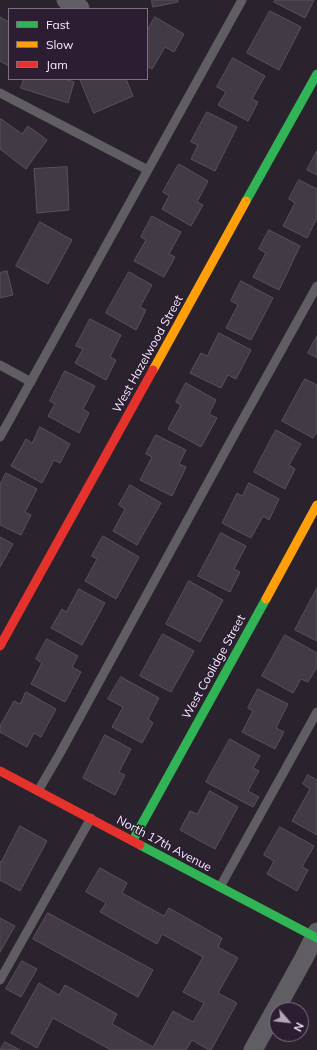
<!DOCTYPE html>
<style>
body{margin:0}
#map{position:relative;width:317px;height:1050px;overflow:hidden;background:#2a222d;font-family:Mulish,sans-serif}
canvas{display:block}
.legend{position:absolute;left:8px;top:8px;width:140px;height:72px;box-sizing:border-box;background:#2c1d32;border:1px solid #7e7083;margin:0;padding:5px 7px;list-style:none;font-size:12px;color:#f8edfc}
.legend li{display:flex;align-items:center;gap:8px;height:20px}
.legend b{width:20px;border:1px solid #7e7083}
.north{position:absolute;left:269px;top:1002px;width:40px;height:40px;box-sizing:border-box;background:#2c1d32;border:1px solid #7e7083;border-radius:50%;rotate:118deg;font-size:11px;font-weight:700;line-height:16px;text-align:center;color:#f8edfc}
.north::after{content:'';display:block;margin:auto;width:14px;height:18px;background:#b0a6b4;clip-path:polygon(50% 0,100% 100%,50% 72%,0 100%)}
</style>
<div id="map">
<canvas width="317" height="1050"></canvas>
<ul class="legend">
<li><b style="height:5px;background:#30b455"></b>Fast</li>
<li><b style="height:5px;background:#ff9f0a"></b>Slow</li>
<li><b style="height:5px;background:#e5322d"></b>Jam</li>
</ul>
<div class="north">N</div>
</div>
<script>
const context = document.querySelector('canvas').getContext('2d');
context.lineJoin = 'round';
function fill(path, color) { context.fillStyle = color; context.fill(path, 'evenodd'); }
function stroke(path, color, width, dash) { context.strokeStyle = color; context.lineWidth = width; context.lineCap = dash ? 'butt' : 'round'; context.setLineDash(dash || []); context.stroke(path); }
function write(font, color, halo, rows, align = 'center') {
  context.font = font + ' Mulish,sans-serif'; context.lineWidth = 3; context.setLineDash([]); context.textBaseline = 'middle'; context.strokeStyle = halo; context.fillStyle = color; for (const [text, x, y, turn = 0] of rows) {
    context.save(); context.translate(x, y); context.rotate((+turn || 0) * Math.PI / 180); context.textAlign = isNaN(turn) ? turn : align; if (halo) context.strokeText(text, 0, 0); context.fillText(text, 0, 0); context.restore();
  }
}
const building = new Path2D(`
 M152,0H178V2L153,7Z
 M275,0H314L305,18L274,2Z
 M270,11L301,27L279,70L247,53Z
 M0,17L9,22V66L0,61Z
 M155,17L184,34L174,52L165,47L152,69L147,66V31Z
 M233,58L265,76L252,99L258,102L248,121L218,105L226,92L217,87Z
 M24,79H65L74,82L68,103L21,88Z
 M80,79H126L133,96L94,113Z
 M207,112L237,127L215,171L191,159L198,145L191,142Z
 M1,119L22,134L28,126L47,140L26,169L0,149V121Z
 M317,151V175L307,170Z
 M179,164L208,181L197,202L203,205L191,226L162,209L169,196L163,192Z
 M67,167L69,210L37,213L34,169Z
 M299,180L317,189V218L307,238L283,226L295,203L289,199Z
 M152,216L181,232L169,254L175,257L164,277L134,261L146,240L141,237Z
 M40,222L72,240L48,284L16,266Z
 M269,230L300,246L279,290L253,277L266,253L259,249Z
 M7,271L13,295L0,298V273Z
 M129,272L152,285L140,307L146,310L136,330L106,313Z
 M241,281L273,298L251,340L226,328L238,305L231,301Z
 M90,319L121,335L110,357L116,360L106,380L75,363L83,349L76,346Z
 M219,333L251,350L236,379L228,375L221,388L190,373L201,353L207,356Z
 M317,336V358L308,353Z
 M65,371L95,386L83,409L89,413L79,433L48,416L55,404L50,401Z
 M305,379L317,385V432L313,438L282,421Z
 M186,383L216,400L209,414L217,418L201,447L168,429L181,405L176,402Z
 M40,427L70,444L60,463L54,460L42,483L11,466L26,439L32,443Z
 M276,430L301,444L289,465L295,469L285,489L254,472Z
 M156,435L186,450L179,464L186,467L172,496L140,480L152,457L146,454Z
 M6,473L37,489L25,512L31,515L21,535L0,525V485Z
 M249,483L279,499L269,520L263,516L251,538L222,523L237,493L242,496Z
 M130,485L161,503L137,545L113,531L125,509L119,505Z
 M221,533L246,546L234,569L240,572L230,592L198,576Z
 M103,536L139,557L116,599L85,581L97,559L92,556Z
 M0,537L13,544L0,567Z
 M189,581L223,600L200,642L166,624Z
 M317,588V641L295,630Z
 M79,589L105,603L82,645L51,628L62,609L66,612Z
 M163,634L194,651L171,692L140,676Z
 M285,635L317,653V667L308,682L301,679L293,693L262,676Z
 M47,639L78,656L72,667L81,672L65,702L31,684L42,663L36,659Z
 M121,677L159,698L148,719L153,723L142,743L112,727L123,707L108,699Z
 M258,689L288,704L276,728L284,732L275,749L242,732L253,711L248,708Z
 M26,692L56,709L41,737L34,733L27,747L0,732V726L14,701L20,704Z
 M105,735L131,749L119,772L125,775L115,795L83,778Z
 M230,739L260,756L253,768L259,771L248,791L259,797L253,807L206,782Z
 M308,775L317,780V835L292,821L310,789L303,784Z
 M210,791L238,807L215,849L180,830L190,811L197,814Z
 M20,826L47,841L20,891L0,880V861L1,862Z
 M280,827L314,846L302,867L308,870L297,891L267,874L274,861L264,855Z
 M100,868L127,883L122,893L164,916L169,908L222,938L218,947L238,958L218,993L237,1003L211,1050H209L192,1040L186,1050H111L53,1018L37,1048L11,1033L39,983L59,995L65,985L117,1014L112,1024L153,1047L173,1011L193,1022L204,1003L183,992L203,957L162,934L157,944L100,912L106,903L86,892Z
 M48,913L153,970L138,997L33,939Z
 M0,918L15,926L0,952Z
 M22,961L37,969L21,997L6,989Z
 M5,1042L20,1050H0Z`);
fill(building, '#423a45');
stroke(building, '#59525c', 1);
stroke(new Path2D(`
 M0,93L148,170
 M0,365L31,382
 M0,437L242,0
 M38,791L59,755L233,437L317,286
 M220,887L317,712
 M0,980L91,818`), '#605e62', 9);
stroke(new Path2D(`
 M66,0L80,8
 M253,1050L304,958L317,932`), '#605e62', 19);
stroke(new Path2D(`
 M246,201L317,74
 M133,840L266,599
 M140,845L317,938`), '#30b455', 9);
stroke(new Path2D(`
 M153,370L246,201
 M266,599L317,505`), '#ff9f0a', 9);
stroke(new Path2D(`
 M0,646L153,370
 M0,771L140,845`), '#e5322d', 9);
write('12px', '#f8edfc', '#2c1d32', [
 ["West Hazelwood Street",148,354,-61],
 ["West Coolidge Street",214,667,-61],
 ["North 17th Avenue",164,844,28]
]);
</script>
